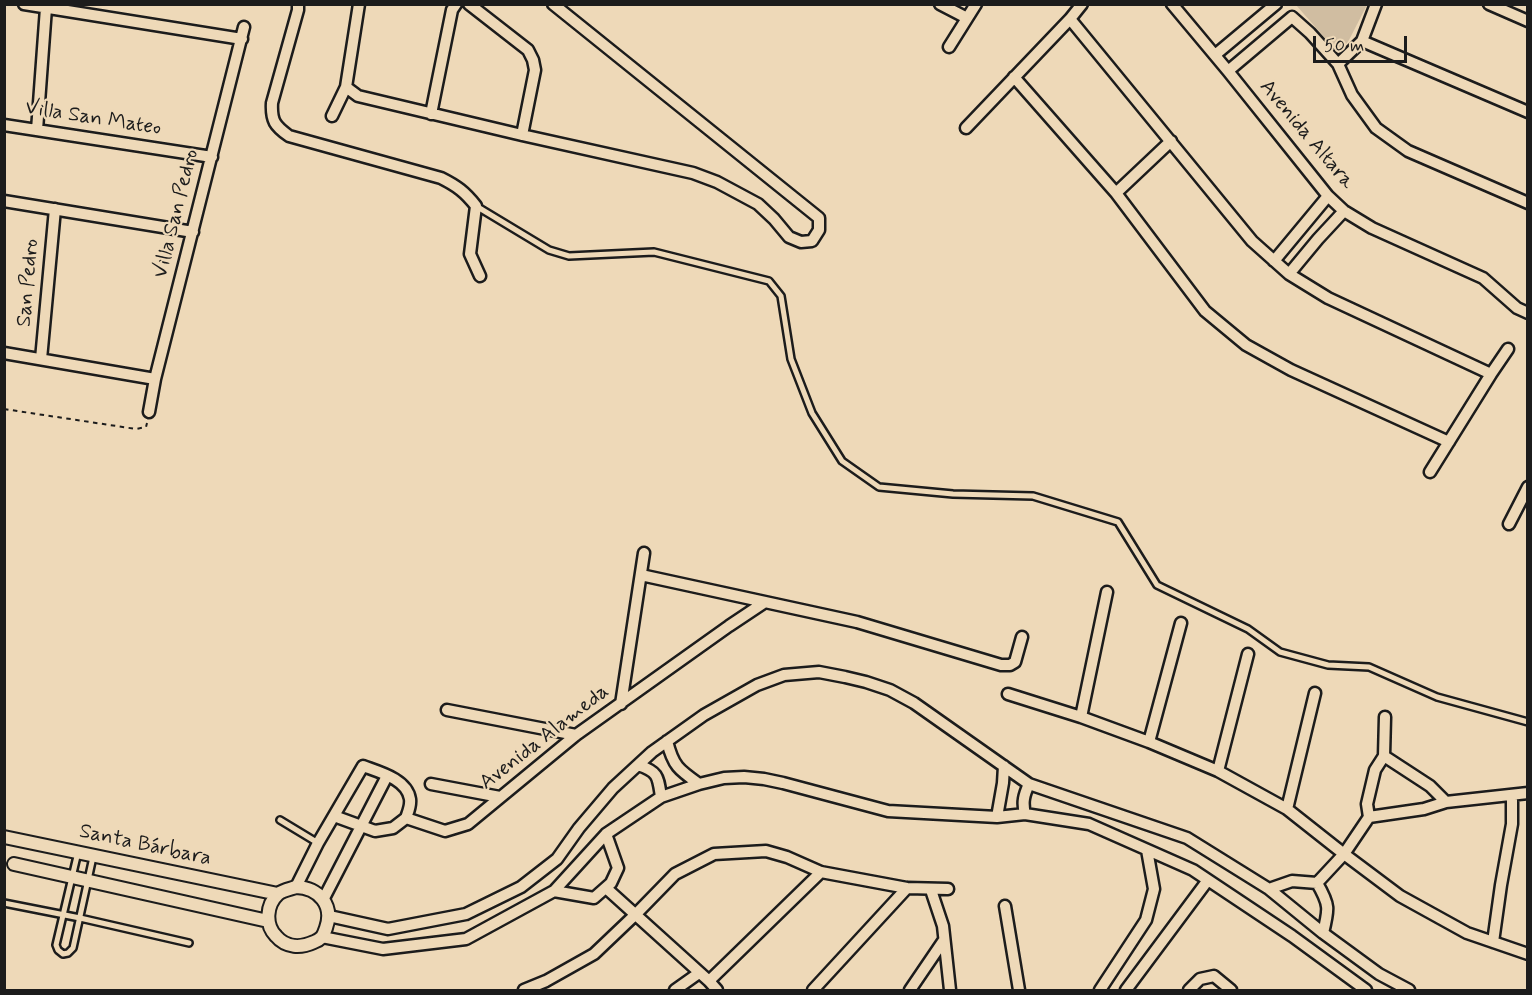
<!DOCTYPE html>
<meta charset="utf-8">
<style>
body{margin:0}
#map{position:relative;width:1532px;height:995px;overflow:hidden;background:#eed9b8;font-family:Mynerve,sans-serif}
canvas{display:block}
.frame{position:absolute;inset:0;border:6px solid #1c1c1c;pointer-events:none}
.scale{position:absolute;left:1313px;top:36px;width:94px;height:27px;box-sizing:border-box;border:3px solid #1c1c1c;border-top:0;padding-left:8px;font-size:18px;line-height:21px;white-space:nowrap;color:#1c1c1c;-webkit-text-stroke:4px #eed9b8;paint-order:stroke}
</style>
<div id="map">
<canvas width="1532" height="995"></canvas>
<div class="frame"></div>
<div class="scale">50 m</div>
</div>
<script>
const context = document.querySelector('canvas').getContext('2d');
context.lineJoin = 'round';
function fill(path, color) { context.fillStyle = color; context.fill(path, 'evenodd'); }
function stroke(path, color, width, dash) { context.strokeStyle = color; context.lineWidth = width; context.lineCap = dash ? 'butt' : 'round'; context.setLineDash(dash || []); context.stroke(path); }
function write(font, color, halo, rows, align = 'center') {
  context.font = font + ' Mynerve,sans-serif'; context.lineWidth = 4.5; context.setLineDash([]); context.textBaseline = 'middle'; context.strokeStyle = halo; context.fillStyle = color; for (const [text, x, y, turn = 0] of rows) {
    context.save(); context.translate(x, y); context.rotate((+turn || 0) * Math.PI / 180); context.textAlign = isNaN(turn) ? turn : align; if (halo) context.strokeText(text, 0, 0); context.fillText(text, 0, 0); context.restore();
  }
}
fill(new Path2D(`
 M1296,5H1367L1349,40L1339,54Z`), '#d0bda1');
const service = new Path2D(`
 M476,206L549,250L569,256L654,252L769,281L781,296L791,359L812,413L842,461L879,487L953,494L1033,496L1118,522L1157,585L1248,629L1280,652L1328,665L1369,667L1437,697L1528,722
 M280,820L318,843
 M78,852L56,945L58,950L63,954L68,953L73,948L93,857
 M4,903L80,918L189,943`);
const minor = new Path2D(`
 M24,4L242,39
 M298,4V10L272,103C271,121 275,126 289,136L441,178C457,186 465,192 476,206L470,254L480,276
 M469,4L528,50L533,60L535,70L522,135
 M940,4L967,18
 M1172,4L1228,71L1328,196L1344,211L1372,228L1483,278L1517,308L1528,313
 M1489,4L1528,21
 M1070,19L1252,241L1289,274L1328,298L1491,374
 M1362,41L1528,112
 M949,47L976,4
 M1215,55L1276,4
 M1338,64L1362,41L1376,4
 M1228,71L1292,17L1310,33L1338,64L1352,95L1376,128L1408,151L1528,203
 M1014,77L1116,193L1205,311L1246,345L1291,370L1449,442
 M346,87L358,96L522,135L693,173L717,182L758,204L774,219L789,237L801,242L812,241L819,230V218L553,4
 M431,114L452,10L456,4
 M332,116L346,87L359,4
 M4,125L212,157
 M966,128L1070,19L1082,4
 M37,130L46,8
 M1116,193L1171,141
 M4,201L193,232
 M1274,261L1328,196
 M1289,274L1318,239L1344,211
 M4,353L155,379
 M41,359L55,209
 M149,412L155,379L244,27
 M1430,472L1491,374L1508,349
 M1509,524L1528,487
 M641,575L857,622L1001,665H1010L1015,662L1022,637
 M1008,694L1081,717L1149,742L1218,771L1287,809L1344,854L1369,817L1367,804L1375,770L1384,756L1385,717
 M621,704L644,553
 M447,710L576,735
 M1081,717L1107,592
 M667,741C673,766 679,770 699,784
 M1149,742L1181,623
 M638,765C659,772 658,777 661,797
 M1218,771L1248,654
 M431,784L500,797
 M1446,802L1528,793
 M1287,809L1315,693
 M1025,814C1022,802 1024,795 1029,784
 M334,816L375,831L393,828L406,818
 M997,817L1003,783L1004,766
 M1369,817L1424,809L1446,802L1430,786L1384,756
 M406,818L445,831L468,824L576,735L729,626L765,602
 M1317,883L1344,854L1400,896L1467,933L1528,954
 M1317,883C1330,905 1329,909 1323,933
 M296,887L318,843L363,766C379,772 407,779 410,799C411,806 408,812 406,818
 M606,888L709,981L717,990
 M1269,889L1292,881L1317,883
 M931,890L943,926L950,990
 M554,891L594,898L611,883L618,868L606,834
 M323,900L387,776
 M1005,906L1019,990
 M329,916L388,929L466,914L521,887L557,859L579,828L613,788L652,752L704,715L757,685L784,675L819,672L845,677L866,682L890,690L914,703L1029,784L1187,838L1269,889L1323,933L1379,974L1409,990
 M322,937L383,949L466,939L554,891L606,834L661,797L699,784L724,778L744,777L764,779L783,783L888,811L997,817L1025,814L1089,824L1193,870L1292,936L1366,990
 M1493,942L1501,885L1512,824V796
 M709,981L821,872
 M524,990L546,981L594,954L636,914L675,874L714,854L766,851L787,857L821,872L907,888L948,889
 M675,990L699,973
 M813,990L907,888
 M910,990L944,940
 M1100,990L1146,920L1154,889L1147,850
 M1126,990L1208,880
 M1189,990L1200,979L1214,976L1231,990`);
const tertiary = new Path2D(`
 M4,837L278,894
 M14,864L268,921
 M296,887C319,888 334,905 326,928C325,931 324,934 322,937C320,939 317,941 314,942C301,948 286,948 276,936C265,925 266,905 278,894C283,890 290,889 296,887Z`);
stroke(service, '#1c1c1c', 10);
stroke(minor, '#1c1c1c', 15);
stroke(tertiary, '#1c1c1c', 16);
stroke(new Path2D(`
 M4,409L136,429L146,427L147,423`), '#1c1c1c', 2, [4.5, 4.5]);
stroke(service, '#eed9b8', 5);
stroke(minor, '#eed9b8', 10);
stroke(tertiary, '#eed9b8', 12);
write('21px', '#1c1c1c', '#eed9b8', [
 ["Villa San Mateo",93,119,9],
 ["Avenida Altara",1306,135,50],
 ["Villa San Pedro",177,214,-76],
 ["San Pedro",29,283,-85],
 ["Avenida Alameda",545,738,-38],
 ["Santa Bárbara",145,846,12]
]);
</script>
